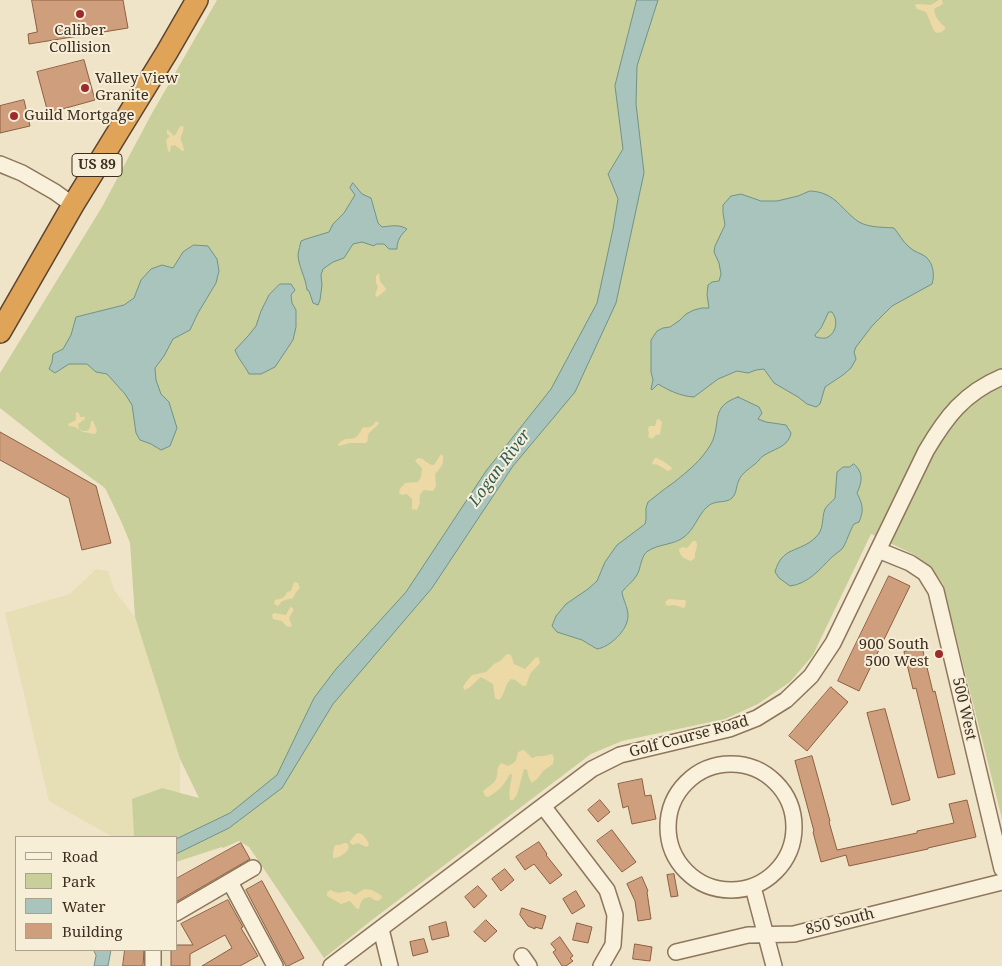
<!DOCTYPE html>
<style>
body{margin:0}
#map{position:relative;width:1002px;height:966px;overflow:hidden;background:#f0e4c8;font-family:"Noto Serif",serif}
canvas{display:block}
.legend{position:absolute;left:15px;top:836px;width:162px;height:115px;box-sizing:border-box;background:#f7eed8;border:1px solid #ada18e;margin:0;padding:6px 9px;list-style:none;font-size:15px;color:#3d2e20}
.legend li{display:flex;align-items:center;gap:10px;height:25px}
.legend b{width:25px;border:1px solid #ada18e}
</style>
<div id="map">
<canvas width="1002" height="966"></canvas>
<ul class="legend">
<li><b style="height:6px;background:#faf1dc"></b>Road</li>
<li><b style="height:14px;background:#c9cf9b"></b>Park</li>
<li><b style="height:14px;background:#a9c4bc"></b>Water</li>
<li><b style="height:14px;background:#cf9f7d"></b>Building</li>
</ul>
</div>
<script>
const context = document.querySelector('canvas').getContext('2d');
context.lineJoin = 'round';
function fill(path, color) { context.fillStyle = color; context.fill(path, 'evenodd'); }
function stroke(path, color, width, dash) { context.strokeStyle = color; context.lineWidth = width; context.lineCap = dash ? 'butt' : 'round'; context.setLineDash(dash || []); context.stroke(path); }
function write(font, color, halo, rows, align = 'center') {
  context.font = font + ' "Noto Serif",serif'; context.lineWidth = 4; context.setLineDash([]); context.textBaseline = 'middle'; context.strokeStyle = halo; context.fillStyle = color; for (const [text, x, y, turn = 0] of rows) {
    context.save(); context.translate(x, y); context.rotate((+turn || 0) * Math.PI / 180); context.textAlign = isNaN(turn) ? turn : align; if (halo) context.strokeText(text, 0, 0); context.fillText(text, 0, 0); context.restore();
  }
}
fill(new Path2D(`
 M96,569L108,571L114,590L135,617L180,759V793L162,788L133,799L134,836L130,837H113L49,801L5,613L70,594Z`), '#e6deb5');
fill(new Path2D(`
 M217,0H1002V819L943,584L930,566L915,555L871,534L813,655L790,682L758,704L725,719L622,741L591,754L372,920L324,958L249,847L239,841L223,848L222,847L176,862V837H136L134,836L132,799L162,788L199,798L180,759L135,617L130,543L121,521L105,488L57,453L0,408V373L102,207L151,115Z`), '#c9cf9b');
fill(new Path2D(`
 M939,0H942L943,4L934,9C935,17 939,22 945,27V29L942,32L937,33L934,31L926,12L917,9L915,5L917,4L931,5Z
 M181,126H183C185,132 180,134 181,140C182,144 184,146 184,151H182L175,145L171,146L170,152L168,151L166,140L170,136L167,134V129L174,136C178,133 177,129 181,126Z
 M379,273L380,281L386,289L385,291L377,297L375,295L378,287L376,283V276Z
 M76,412L79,413L80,417H85V419L78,424L79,429L83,431H87L90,428L91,421H93L97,431L95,434L83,432L75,427L69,426L68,424L76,420Z
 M657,419H659L662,422L660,434L656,435L652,439L648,437L649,433L648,430L649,426H655Z
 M376,421L379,423C375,430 366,431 368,440L366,443H350L339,446L338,444C341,442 342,440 346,439C351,438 355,440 358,435C360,433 361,430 363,427C369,428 373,427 376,421Z
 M441,454L443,456C444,464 441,468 435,474L436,486L433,491L424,490C419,494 419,497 420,503L417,510L412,509V499L407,494L402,495L399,493L400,489L405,483L418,482L421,477L422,468L415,461L418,458C425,458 427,465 434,465Z
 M655,458H657C661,460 670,465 672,468L671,470L668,471L658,465L652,464L653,461Z
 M693,541H696C699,547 694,551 695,558L691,561C685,559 679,556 679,549L682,547L687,548Z
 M294,582L298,583L300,588L296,592L293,598L282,601L278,606L274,604L275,600C281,599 285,598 287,592L291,591Z
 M669,599L684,600L686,601L685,607L684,608L674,605L667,606L665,602Z
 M290,607L293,608V611L289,618L292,626L289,627L286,626L282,621L273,619L272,615L274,613L286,615Z
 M507,654L511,655L514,664L525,669L536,657L539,658L540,663L530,674L526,686H523L515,680L511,679C504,685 505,695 499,700L495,698L493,684L481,677L469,688L464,690L463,687L466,682L472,675L486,672L494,664L500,661Z
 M523,750L525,751L532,758L538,756H544L552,754L554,758L553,764L543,771L538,778L532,783L529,778L527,770L524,769L517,795L513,800H510C508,790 511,785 512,775L510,774C503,786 500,790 488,797L485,796L483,791C487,787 494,784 496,779C499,772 495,770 501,763L508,766C517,762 516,760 518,752Z
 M359,833L363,835L369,843L368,846L366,847L358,843L353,845L350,843V841L356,834Z
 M344,843H347L349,847C347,853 340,858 333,858V852L335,845H340Z
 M364,889L372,890L381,895L382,898L378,901L374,900L370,897C361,899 362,900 359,909H358L356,908L350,901L341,904L327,896V893L330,890L338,893L349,891L355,895Z`), '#ecd9a5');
const water = new Path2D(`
 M637,0H658L637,66L636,104L644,173L616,303L575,392L513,466L432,588L333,704L282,788L229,828L176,854V839L230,813L277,775L314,698L336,669L406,592L486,471L551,389L597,303L613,229L618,199L608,174L623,149L615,86Z
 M353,183L362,194L371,198L378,223L382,227C391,226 399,224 407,229C401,235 397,240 397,249H389L384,244H376L374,246L362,242L353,244L344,258L333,262L323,269L321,275L322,285L320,300L318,305L313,303L309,291L307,290C306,278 298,266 298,254C299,250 300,245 301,241L306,239L329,232L333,224L344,213L355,195L350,188Z
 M810,191C836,192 841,210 859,222C870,228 883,227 894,228C899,234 903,242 909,247C914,252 921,253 926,257C933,263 935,275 932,284L892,306L872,326L856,347L854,352L856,359L851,368L843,375L825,387L820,404L816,407L807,404L798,397L774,383L764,369L756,370L748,373L737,371L718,379L694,397C680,396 670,391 658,384L652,390L651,389L653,380L651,372V340L657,331L663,328L670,327L680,320L686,314L694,310L702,308H709L707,295L708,285L712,282L719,281L721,274L719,263L714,252L715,246L725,225L723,213V205L731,196L741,194L761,201H777L798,196ZM829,312H832C838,319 837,332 828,337C825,339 820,338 816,337L815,335L821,328Z
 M194,245L208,246L217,259L219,271L216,283L198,313L190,330L173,339L164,356L155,368L156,380L161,394L169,402L177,428L170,446L161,450L151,444L140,440L136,433L132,405L125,394L107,374L96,372L87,364H69L55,373L49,369L52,362L53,354L63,349L71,335L76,317L124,305L134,298L141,280L151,269L162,265L173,268L183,252Z
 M280,284H291L295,290L291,295L292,303L296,310V327L293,340L275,367L261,374H249C244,364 238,359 235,350L248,336L256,326L261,311L269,295Z
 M738,397L759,407L762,413L758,419L766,422L786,425L791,433C789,447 773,449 763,456C760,458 758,462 755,464C749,469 742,473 739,480C736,486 737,493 732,498C726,504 715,499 707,507C698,515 694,530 684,537C674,545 658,544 648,551C641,555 641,568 637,575C633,582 626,586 622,592C623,600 628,607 628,616C628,630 610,647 597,649L582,640L557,632L552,626L556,616L566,604L588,589L597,581L605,562L617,545L645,524L646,519V508L648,502C656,496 664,489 673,483C688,471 701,461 711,444C722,423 709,407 738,397Z
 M854,464C864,473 862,482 857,493C863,505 864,510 859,522L854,524C850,530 846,544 842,549C839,552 835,554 832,557C820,569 808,584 790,586L779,578L775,572C782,546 799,553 815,538C825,529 821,519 825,509C827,505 832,502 835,498L837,472L843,467H849Z
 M94,950H111L108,966H94L96,956Z`);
fill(water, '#a9c4bc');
stroke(water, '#6f938a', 1);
const building = new Path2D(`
 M32,0H123L128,28L29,44L28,34L37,32Z
 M84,60L95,100L48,113L37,72Z
 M24,100L30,126L0,133V106Z
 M0,432L96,486L111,543L82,550L69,498L0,460Z
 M889,576L910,586L859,691L838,681Z
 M922,647L933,692L935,691L955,774L938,778L916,688L913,689L904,652Z
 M831,687L848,702L807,751L789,736Z
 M885,709L910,800L892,805L867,713Z
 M812,756L830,821L829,822L837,850L917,833V831L954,823L949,804L967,800L976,837L928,848V849L849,866L846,855L821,862L813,832L814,831L795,761Z
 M642,779L645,796L651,795L656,819L632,824L628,806L623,808L618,784Z
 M600,800L610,812L598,822L588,810Z
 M612,830L636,862L622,872L597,841Z
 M539,842L547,854L546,855L562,875L550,884L534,864L525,870L516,857Z
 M241,843L250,859L176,902V879Z
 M505,869L514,880L501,891L492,879Z
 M674,874L678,896L671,897L667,875Z
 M642,877L648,891L647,892L651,919L638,921L635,901L627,884Z
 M262,881L304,958L288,966H286L246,890Z
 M478,886L487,896L474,908L465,897Z
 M576,891L585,906L572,914L563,899Z
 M228,900L243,927L241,928L258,956L240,966H202L232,948L225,935L190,954V966H171V950H176V945H193L181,924Z
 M522,908L546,916L542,929L535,927V929L528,926L520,915Z
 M486,920L497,931L485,942L474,932Z
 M446,922L449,936L432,940L429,927Z
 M577,923L592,927L588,943L573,940Z
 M560,937L573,956L570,958L573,961L566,966H562L553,952L556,950L551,944Z
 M424,939L428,952L413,956L410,942Z
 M635,944L652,947L650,961L633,959Z
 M125,950H144L143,966H123Z`);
fill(building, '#cf9f7d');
stroke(building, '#8d5f41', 1);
const minor = new Path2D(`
 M0,164L22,173L55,192L73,205
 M878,550L910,563L925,573L936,591L1002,869
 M668 827a63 63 0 1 1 126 0a63 63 0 1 1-126 0Z
 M543,806L607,890L615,915L613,945L601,966
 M230,882L275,966
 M753,887L774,966
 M176,913L253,868
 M381,929L390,966
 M676,952L748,935L794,934L1002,882
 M522,956L529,966
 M153,966V950
 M331,966L592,769L620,755L729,729L757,718L786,700L811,676L833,643L926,451C946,417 964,393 1002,377`);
const highway = new Path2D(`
 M0,332L73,205L167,52L197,0`);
stroke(minor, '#8d765c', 18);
stroke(highway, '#5b4430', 24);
stroke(minor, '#faf1dc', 15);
stroke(highway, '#e0a458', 21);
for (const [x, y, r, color] of [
 [80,14,5,"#9e2a2b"],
 [85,88,5,"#9e2a2b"],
 [14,116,5,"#9e2a2b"],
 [939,654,5,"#9e2a2b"]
]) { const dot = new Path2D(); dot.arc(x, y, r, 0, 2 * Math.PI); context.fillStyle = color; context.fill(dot); stroke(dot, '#f7eed8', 2); }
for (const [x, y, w] of [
 [97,165,50]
]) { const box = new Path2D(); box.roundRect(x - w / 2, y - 11.5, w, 23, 4); context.fillStyle = '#f7eed8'; context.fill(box); stroke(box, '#3d2e20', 1); }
write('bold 14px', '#3d2e20', null, [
 ["US 89",97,165]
]);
write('15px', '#3d2e20', '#f7eed8', [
 ["Caliber",80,31,"center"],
 ["Collision",80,48,"center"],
 ["Valley View",95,79],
 ["Granite",95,96],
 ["Guild Mortgage",24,116],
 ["900 South",929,645,"right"],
 ["500 West",929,662,"right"]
], 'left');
write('15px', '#3d2e20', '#f7eed8', [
 ["500 West",964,709,77],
 ["Golf Course Road",689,737,-15],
 ["850 South",840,922,-14]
]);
write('italic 16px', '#2f5d5a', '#f7eed8', [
 ["Logan River",500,468,-53]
]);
</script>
